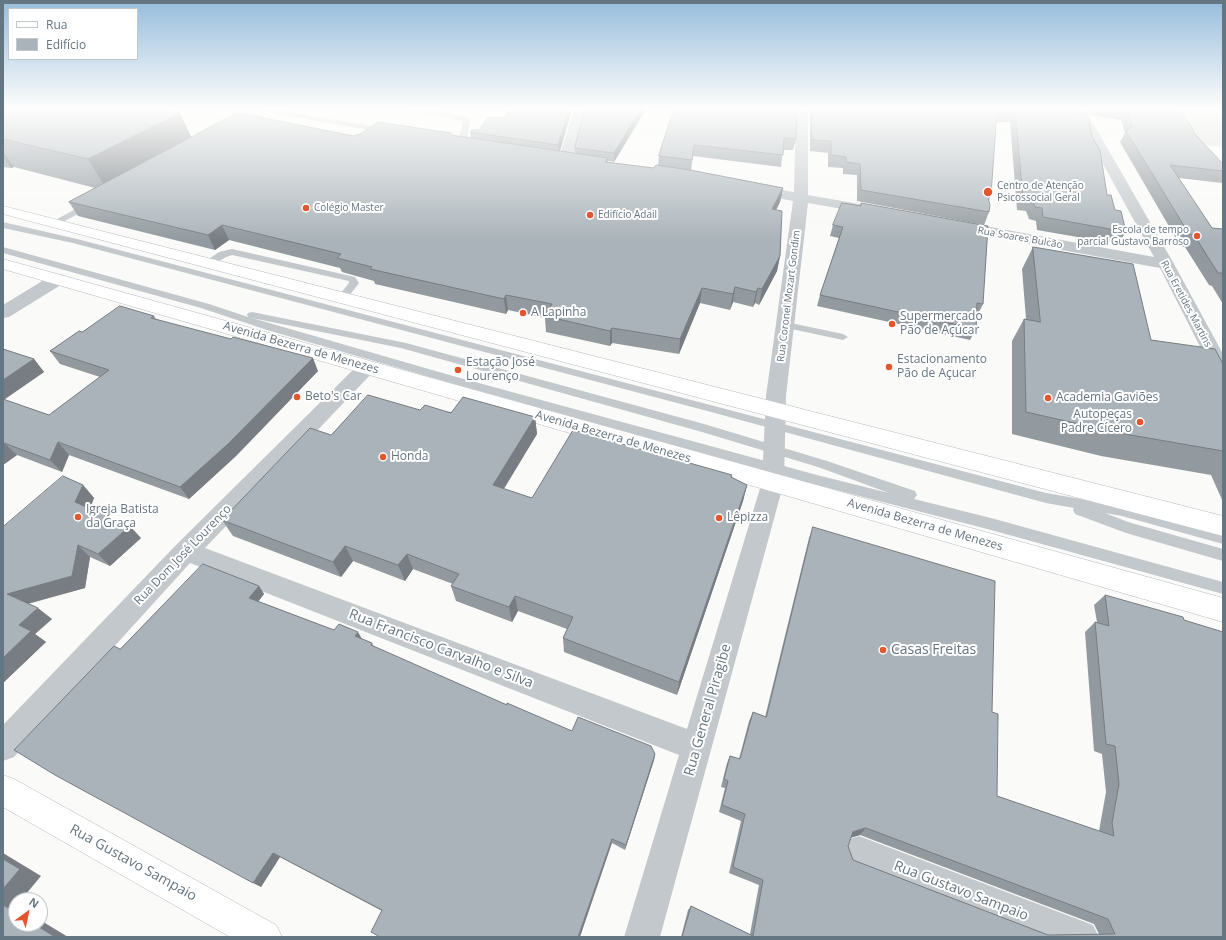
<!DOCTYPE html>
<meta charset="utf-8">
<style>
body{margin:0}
#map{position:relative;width:1226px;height:940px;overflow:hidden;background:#fafaf8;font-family:"Open Sans",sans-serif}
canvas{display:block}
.frame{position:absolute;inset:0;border:4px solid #657683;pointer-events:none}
.legend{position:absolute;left:8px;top:8px;width:130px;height:52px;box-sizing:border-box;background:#fff;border:1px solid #c1c8cd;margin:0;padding:5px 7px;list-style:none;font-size:12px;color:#657683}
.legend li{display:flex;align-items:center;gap:8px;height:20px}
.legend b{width:20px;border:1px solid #c1c8cd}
.north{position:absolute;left:8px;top:892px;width:40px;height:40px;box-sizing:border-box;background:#fff;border:1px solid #c1c8cd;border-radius:50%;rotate:33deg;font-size:11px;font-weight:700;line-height:16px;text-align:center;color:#657683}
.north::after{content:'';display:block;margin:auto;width:14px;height:18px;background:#e4572e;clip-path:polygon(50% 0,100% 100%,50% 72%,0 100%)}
</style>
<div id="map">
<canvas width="1226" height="940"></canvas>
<div class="frame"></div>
<ul class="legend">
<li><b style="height:5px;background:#fff"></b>Rua</li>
<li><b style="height:11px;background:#aab3b9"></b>Edifício</li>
</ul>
<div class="north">N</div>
</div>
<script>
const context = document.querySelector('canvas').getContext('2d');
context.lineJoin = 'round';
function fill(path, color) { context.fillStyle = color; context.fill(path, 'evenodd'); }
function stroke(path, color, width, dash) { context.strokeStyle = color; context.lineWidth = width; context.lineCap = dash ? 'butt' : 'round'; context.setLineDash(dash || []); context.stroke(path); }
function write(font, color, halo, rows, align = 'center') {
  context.font = font + ' "Open Sans",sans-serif'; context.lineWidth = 4; context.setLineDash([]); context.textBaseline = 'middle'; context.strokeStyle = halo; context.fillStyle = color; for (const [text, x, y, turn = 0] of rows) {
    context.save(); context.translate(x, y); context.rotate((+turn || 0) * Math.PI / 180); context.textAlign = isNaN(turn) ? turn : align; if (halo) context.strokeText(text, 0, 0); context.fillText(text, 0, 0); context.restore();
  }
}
fill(new Path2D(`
 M1163,109H1201L1223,112V147L1191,143Z`), '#dadfd7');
const secondary = new Path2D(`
 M3,775L14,779L276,925L282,937H230L3,807Z`);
const primary = new Path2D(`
 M3,206L1223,516V536L3,214Z
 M3,259L1223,598V622L3,269Z`);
stroke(secondary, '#b3babf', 1);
stroke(primary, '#b5babe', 1);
fill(new Path2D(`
 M256,109H272L387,129L391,131L387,133L259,111Z
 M404,109C425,109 448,111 469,118C471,126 468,143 460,146L448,142L452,140L457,141L462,128V121L407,111Z
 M90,201L93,202L94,204L93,206L57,225H51L50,223Z
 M3,222L77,239L1046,493L1122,506L1223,532V544L1122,516L1105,513L1128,522L1223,549V561L1126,533L1075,514L1073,510L1074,508L1046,503L711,412L73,243L3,228Z
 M3,247L209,304L248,317L247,315L248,313L252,312L406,343L704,424L827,461L915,491L917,495L914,499L991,518L1223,582V594L991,530L817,485L447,382L267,330L201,308L3,253ZM252,318L401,348L702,432L818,467L889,493L817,475L453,376Z
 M232,249L355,277L359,283L346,300L342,301L337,298L349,283V281L232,255C223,257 214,267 205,265L203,263L219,252Z
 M786,322L843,334L848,337L843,340L782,327L781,325L782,323Z`), '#c3c8cc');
fill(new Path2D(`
 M574,109H586L572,161L570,164H560L558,161Z
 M796,109H808V195L871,206L876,207L878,210L876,213L871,214L808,203L786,396L784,482L660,937H624L679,755L190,563L14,757L3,761V725L177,544L360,363L367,361L374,363L377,367L374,371L205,548L687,729L762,482L766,396L793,201L752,193L747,192L745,189L747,186L752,185L794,192Z
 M1073,109H1085L1174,264L1223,354V378L1216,376L1213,372L1160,268L958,231L953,229L950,226L953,223L958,221L1154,257Z
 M58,274L64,275L66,279L64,283L9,317L3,318V305L52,275Z
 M859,836L1093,925L1099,937H1036L847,864L843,852L847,840Z`), '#c3c8cc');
fill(secondary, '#fff');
fill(primary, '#fff');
fill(new Path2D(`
 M3,109L180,113L191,137L452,135L471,138L470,132L479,130L505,118L572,109L560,151L575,153V148L646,109L614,162L608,161V162L654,168L658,165L659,156L674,109L796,139L793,150H783L781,167L693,156L691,170L783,188L780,202L776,210L780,256L777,271L759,305L755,303L753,307L733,302L730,310L700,303L679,354L612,343L610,346L546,332L545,318L508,310L506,314L375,284L374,281L342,272L340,268L229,240L215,250L78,216L69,202L95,188L14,167L11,168L3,167Z
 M810,109H1075L1074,112L1092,137L1107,195L1126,232L1118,244L1037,230L1036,221L1029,219L1026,211L1017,210L1010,122H996L991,195L989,200V212L984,225L857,201V175L843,174V168L828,167V153L810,151Z
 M1086,109H1177L1194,133L1223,164V182L1222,183L1179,178L1212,228L1223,229V304L1212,286L1209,285L1185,247H1181L1120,142L1125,133L1121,120L1090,115Z
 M861,203L983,304L977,316L976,329L970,340L817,306L820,295L839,238L830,236L833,225L860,206Z
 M1033,247L1151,340L1223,364V502L1211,475L1101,456L1012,434V341L1024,319H1026L1022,269Z
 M154,316L156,319L318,371L236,456L189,499L69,455L62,472L17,455L3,465V349L34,359L44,372L4,400L49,415L100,377L60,364L50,351L82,332Z
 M420,410L535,417L537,434L504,489L532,498L732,475L731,477L747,485L743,501L677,695L564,652L563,638L567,629L518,611L512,622L456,601L451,586L453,584L413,569L405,581L353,561L341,577L233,536L222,520L331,435Z
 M83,485L94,498L90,508L141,538L110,566L90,557L85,588L28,604L52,619L35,634L46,642L3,683V527Z
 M813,527L992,712L997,796L1099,831L1106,792L1102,754L1094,751L1085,632L1095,622H1097L1094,605L1105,595L1223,937H681L688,910L691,906L750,934L759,885L729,873L741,821L719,812L725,788L721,787L727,763L730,756L739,759L749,721L753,712L765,717L809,538ZM860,835L1094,924L1099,934L1048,935L853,860L848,846L851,837Z
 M259,586L264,594L258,601L334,630L362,639L372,643L374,647L507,705L572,731L655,754L654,760L625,850L612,843L382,911L280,857L261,887L120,649Z`), '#929a9f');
fill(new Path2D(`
 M569,109H572L559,154L558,145Z
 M641,109H646L614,162V153Z
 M180,113L194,143L107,190L88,159Z
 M3,152L14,167L11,168L3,156Z
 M783,188L780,202L769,224L772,209Z
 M222,225L229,240L215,250L208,235Z
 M780,256L777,271L759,305L762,289Z
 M735,287L733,302L730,310L733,294Z
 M702,288L700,303L679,354L680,339Z
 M758,288L755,303L753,307L756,292Z
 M506,295L508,310L506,314L504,299Z
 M612,328V343L610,346V331Z
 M313,358L318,371L236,456L189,499L180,487Z
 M34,359L44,372L3,400V380Z
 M535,417L537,434L496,501L493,485Z
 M58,442L69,455L62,472L50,460Z
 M4,443L17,455L3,465V444Z
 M83,485L94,498L87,515L75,502Z
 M747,485L743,501L677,695L679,682Z
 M130,526L141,538L110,566L98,554Z
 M78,545L90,557L85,588L22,605L7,594Z
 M345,546L353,561L341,577L333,562Z
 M407,554L413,569L405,581L398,565Z
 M259,586L264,594L255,606L249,598Z
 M515,596L518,611L512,622L509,607Z
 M38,608L52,619L35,634L46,642L3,683V658L19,625Z
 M358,632L362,639L359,644L355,636Z
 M655,754L654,760L625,850L626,845Z
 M866,828L860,835L847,839L853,832Z
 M612,839V843L580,937H578Z
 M3,853L41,876L21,900H16V913L3,905Z
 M273,853L280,857L261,887L253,883Z
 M40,920L68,937H55L34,924H40Z`), '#777d82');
const building = new Path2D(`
 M3,109H160L180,113L88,159L3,139Z
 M509,109H569L558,145L470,132L472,130H479L488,117L505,118Z
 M585,109H641L614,153L575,148Z
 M674,109H797L796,139L784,138L783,155L694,145L692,160L659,156Z
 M812,109H1052L1086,113L1089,119L1092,137L1100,150L1107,195H1111L1115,210L1121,211L1126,232L1043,217L1042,208L1035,207L1032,199L1023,198L1015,111H997L991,195L987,194L990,205L989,212L861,190L860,164L846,162V157L831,155V141L812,140Z
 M1127,109H1177L1192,127L1194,133L1223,164V171L1170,165L1212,228L1223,229V275L1222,273H1218L1194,235L1189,234L1126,131L1132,127Z
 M235,114H244L354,136L360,134L378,122L451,133L452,135L457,136L608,158L605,162L654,168L656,165L690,170L783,188L772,209L782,211L780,256L762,289L758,288L756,292L735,287L733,294L702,288L680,339L612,328L610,331L545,316L552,304L506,295L504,299L370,269L372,267L337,258L341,254L222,225L208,235L69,202Z
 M842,203L861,206V203L988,226L983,304L977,303L976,329L820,295L843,227L833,225Z
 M1033,247L1133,264L1151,340L1215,349L1223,364V451L1119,433L1026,412L1024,319L1040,322Z
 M120,306L154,316L151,318L231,339L233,337L313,358L228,444L180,487L58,442L50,460L4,443L3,444V399L49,415L109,370L50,351L79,331L82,332Z
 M3,349L34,359L3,380Z
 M368,395L420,410L425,405L451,413L463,397L535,417L493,485L532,498L573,430L732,475L731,477L747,485L679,682L563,638L573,617L515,596L509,607L451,586L459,574L407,554L398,565L345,546L333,562L222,520L310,428L331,435Z
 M63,476L83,485L75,502L130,526L98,554L78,545L72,576L7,594L38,608L19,625L31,631L3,658V527Z
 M813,527L995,581L992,712L998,714L997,796L1114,836L1112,823L1119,784L1115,746L1106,744L1095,622L1109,626L1105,595L1183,617L1184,620L1223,632V937H682L691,906L753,936L763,880L733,867L745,814L722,805L728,781L724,779L730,756L740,759L753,712L766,717ZM866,828L1108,919L1115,934L1048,935L853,860L848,846L853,832Z
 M203,564L259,586L249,598L334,630L339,624L358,632L355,636L372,643L371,645L507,705V703L572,731L578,717L651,746L655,754L626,845L612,839L578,937H380L371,932L382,910L273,853L253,883L55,775L14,750L114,646L120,649Z
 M3,859L20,869L3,889Z
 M3,905L16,913V924H34L55,937H3Z`);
fill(building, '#aab3b9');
stroke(building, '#777d82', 1);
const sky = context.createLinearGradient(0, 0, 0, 241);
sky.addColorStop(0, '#96bcdc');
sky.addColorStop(0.45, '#fdfdfc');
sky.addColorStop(1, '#fdfdfc00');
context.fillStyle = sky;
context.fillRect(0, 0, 1226, 241);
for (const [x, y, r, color] of [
 [988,192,5,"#e4572e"],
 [306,208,4,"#e4572e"],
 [590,215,4,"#e4572e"],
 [1197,236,4,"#e4572e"],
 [523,313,4,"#e4572e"],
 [892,324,4,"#e4572e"],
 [889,367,4,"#e4572e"],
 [458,370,4,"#e4572e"],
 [297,397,4,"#e4572e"],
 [1048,398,4,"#e4572e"],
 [1140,422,4,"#e4572e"],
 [383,457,4,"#e4572e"],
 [78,517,4,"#e4572e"],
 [719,518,4,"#e4572e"],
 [883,650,4,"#e4572e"]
]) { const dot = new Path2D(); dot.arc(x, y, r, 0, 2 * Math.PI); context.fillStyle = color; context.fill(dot); stroke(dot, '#fff', 1.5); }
write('10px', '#657683', '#fff', [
 ["Centro de Atenção",997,186],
 ["Psicossocial Geral",997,198],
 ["Colégio Master",314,208],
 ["Edifício Adail",598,215],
 ["Escola de tempo",1189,230,"right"],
 ["parcial Gustavo Barroso",1189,242,"right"]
], 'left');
write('10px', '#657683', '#fff', [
 ["Rua Soares Bulcão",1020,238,10],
 ["Rua Coronel Mozart Gondim",789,296,-83],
 ["Rua Eretides Martins",1186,304,62]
]);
write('12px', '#657683', '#fff', [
 ["A Lapinha",531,313],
 ["Supermercado",900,317],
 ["Pão de Açúcar",900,331],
 ["Estacionamento",897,360],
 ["Pão de Açucar",897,374],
 ["Estação José",466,363],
 ["Lourenço",466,377],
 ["Beto's Car",305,397],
 ["Academia Gaviões",1056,398],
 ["Autopeças",1132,415,"right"],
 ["Padre Cícero",1132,429,"right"],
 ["Honda",391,457],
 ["Igreja Batista",86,510],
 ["da Graça",86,524],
 ["Lêpizza",727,518]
], 'left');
write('12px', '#657683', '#fff', [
 ["Avenida Bezerra de Menezes",301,348,16],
 ["Avenida Bezerra de Menezes",613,437,16],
 ["Avenida Bezerra de Menezes",925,525,16],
 ["Rua Dom José Lourenço",183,555,-46]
]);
write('14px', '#657683', '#fff', [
 ["Rua Francisco Carvalho e Silva",441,649,21],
 ["Rua General Piragibe",708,710,-74],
 ["Rua Gustavo Sampaio",133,863,29],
 ["Rua Gustavo Sampaio",961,891,21]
]);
write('14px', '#657683', '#fff', [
 ["Casas Freitas",891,650]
], 'left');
</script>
